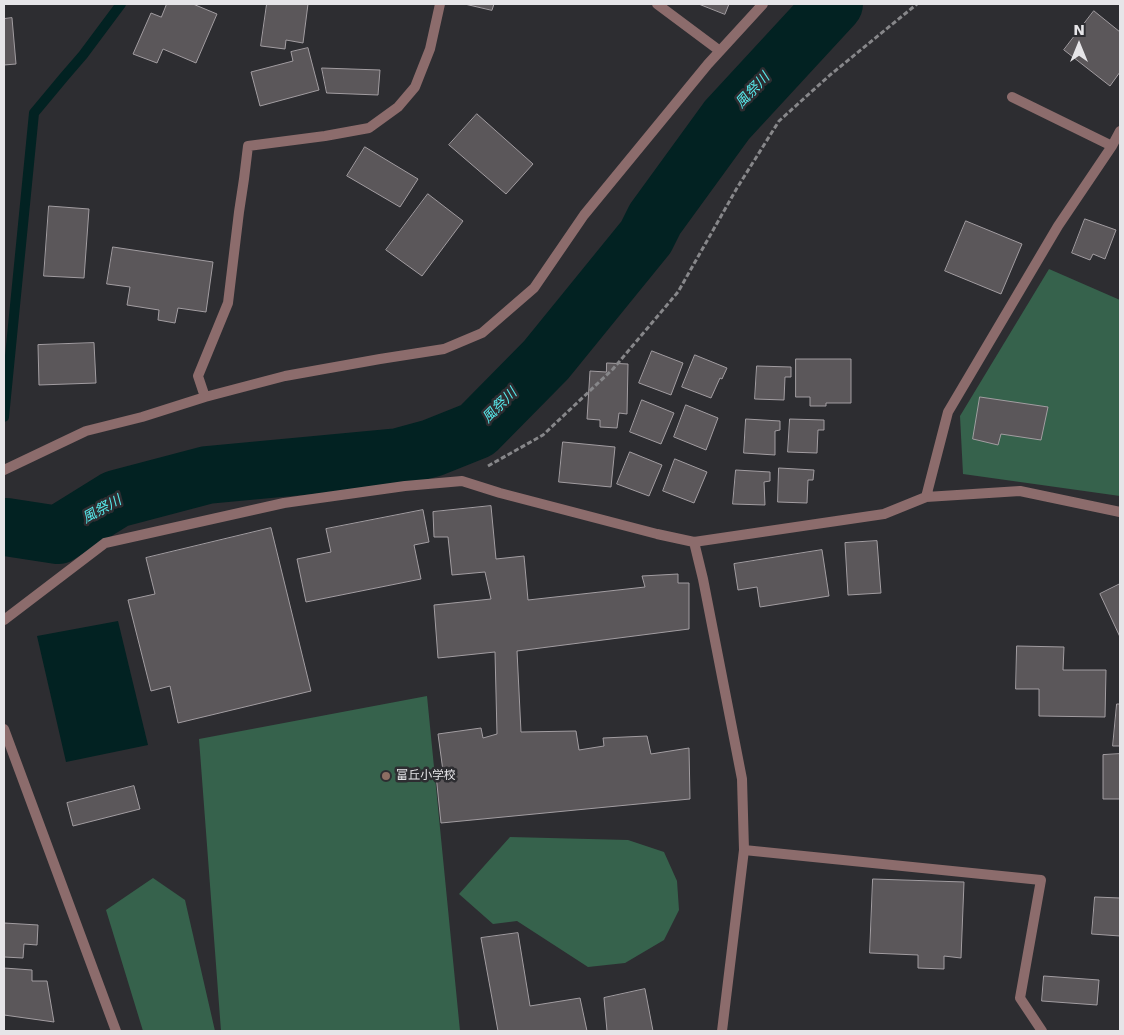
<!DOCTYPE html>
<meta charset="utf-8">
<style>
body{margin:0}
#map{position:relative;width:1124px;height:1035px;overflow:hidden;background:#2d2d31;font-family:"DejaVu Sans",sans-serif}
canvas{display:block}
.frame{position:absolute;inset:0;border:5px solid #e6e5e8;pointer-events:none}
.north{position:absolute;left:1054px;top:20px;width:50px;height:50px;-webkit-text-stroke:4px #2d2d31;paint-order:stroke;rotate:0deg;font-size:14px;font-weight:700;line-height:20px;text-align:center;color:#e6e5e8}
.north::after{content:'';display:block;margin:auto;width:18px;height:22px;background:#e6e5e8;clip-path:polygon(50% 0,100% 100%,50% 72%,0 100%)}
</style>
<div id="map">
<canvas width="1124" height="1035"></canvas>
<div class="frame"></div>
<div class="north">N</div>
</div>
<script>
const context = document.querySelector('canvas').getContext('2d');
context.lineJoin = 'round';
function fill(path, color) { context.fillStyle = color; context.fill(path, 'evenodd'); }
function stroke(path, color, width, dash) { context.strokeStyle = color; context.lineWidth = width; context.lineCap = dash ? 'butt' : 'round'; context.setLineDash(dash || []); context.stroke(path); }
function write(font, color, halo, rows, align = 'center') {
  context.font = font + ' "DejaVu Sans","Noto Sans JP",sans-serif'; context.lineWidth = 5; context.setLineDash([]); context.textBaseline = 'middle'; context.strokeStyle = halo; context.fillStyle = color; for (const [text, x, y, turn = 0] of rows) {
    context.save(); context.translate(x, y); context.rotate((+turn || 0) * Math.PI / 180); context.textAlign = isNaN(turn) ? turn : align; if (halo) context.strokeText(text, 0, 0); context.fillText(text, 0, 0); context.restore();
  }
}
fill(new Path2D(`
 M1049,269L1120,300V496L963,474L960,416Z
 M427,696L460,1031H221L199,739Z
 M510,837L628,840L664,852L677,881L679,910L664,940L625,963L588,967L517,921L493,924L459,894Z
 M153,878L185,900L215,1031H143L106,910Z`), '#36624c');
fill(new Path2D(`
 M118,621L148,745L66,762L37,636Z`), '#022222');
stroke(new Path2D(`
 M4,417L34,113L64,77L83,55L121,4
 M4,518L6,527L4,529`), '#022222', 10);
stroke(new Path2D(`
 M6,527L58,535L116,499L207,475L399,457L432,448L477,430L546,360L646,237L655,219L727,120L834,4`), '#022222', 58);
const building = new Path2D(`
 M167,4H193L217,14L196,63L163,49L157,63L133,54L151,13L161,17Z
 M267,4H308L303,43L286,40L285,49L261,46Z
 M465,4H494L492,10Z
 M699,4H729L725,14Z
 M1094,11L1120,32V72L1110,86L1064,50Z
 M12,18L16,64L4,65V19Z
 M308,48L319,90L260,106L251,72L293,61L291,52Z
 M322,68L380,70L378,95L327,93Z
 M477,114L533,164L506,194L449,145Z
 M365,147L418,179L400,207L347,176Z
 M428,194L463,221L422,276L386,250Z
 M49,206L89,209L84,278L44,276Z
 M1085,219L1116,230L1105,259L1093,254L1090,260L1072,253Z
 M966,221L1022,244L1001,294L945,271Z
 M113,247L213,262L206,312L178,308L175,323L158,320L159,310L127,305L130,287L107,284Z
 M94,343L96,383L39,385L38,345Z
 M652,351L683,363L671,395L639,383Z
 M695,355L727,368L722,379L720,378L711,398L682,387Z
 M796,359H851V403H826V406H810V397H796Z
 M607,363L628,364L627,414L619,413L617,428L600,427V420L587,419L590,371L606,372Z
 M757,366L791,367V377H785L784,400L755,399Z
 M980,397L1048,407L1041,440L1001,434L998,445L973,439Z
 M642,400L674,413L661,444L630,432Z
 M686,405L718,418L706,450L674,437Z
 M746,419L780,421V430L775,431V455L744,453Z
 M790,419L824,420V430H818L817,453L788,452Z
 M563,442L615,447L611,487L559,482Z
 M630,452L662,465L649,496L617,484Z
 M675,459L707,472L694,503L663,491Z
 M779,468L814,470L813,480H808L807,503L778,502Z
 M736,470L770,472V481L764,482L765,505L733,504Z
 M491,506L496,559L524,556L528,600L645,587L642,576L678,574V583H689V629L517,651L521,732L576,731L579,750L604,746L603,738L647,736L651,754L689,748L690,799L441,823L436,775L443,771L438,734L481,728L483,738L497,734L495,652L438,658L434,605L491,599L485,572L452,575L448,537H434L433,512Z
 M423,510L429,542L414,545L421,579L306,602L297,559L331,552L326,529Z
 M271,528L311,691L178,723L170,686L151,691L128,600L155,594L146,558Z
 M877,541L881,593L848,595L845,543Z
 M822,550L829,596L760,607L757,587L738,590L734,564Z
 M1120,584V637L1100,594Z
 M1017,646L1064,647L1063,670H1106L1105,717L1039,716V689H1016Z
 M1117,704H1120V746H1113Z
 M1120,754V799H1103V755Z
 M134,786L140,809L73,826L67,803Z
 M873,879L964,882L961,958L944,956V969L918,968V955L870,953Z
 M1095,897L1120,898V936L1092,934Z
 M4,923L38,925L37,945L24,944L23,958L4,957Z
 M518,933L530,1006L580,998L587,1031H498L481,938Z
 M4,968L32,970V981H47L54,1022L4,1015Z
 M1044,976L1099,980L1097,1005L1042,1001Z
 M645,989L653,1031H607L604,998Z`);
fill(building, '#5b575a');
stroke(building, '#a29da1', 1);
stroke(new Path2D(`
 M488,466L543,435L613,369L678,292L737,188L779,121L830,75L917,4`), '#87878a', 3, [5, 2.5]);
stroke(new Path2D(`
 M657,4L720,51
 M1012,97L1112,146
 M205,397L198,376L228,303L239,212L244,179L248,146L325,136L369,128L398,107L415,87L430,49L440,4
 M4,470L86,431L142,417L205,397L285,376L380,359L444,349L482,333L534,288L584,215L708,64L763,4
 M926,497L948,412L1058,226L1112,146L1120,131
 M694,542L703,579L742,779L744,850L722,1031
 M4,620L105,543L284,503L405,486L462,481L500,493L657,534L694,542L884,514L926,497L1020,491L1120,512
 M4,729L116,1031
 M744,850L1041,880L1020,998L1042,1031`), '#8c6c6c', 10);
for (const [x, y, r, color] of [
 [386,776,5,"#8d6e63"]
]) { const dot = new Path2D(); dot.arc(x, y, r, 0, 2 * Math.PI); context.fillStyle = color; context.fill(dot); stroke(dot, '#2d2d31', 2); }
write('12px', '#e6e5e8', '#2d2d31', [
 ["富丘小学校",396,776]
], 'left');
write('italic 14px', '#57e9eb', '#2d2d31', [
 ["風祭川",753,91,-47],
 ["風祭川",500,406,-45],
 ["風祭川",102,510,-29]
]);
</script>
